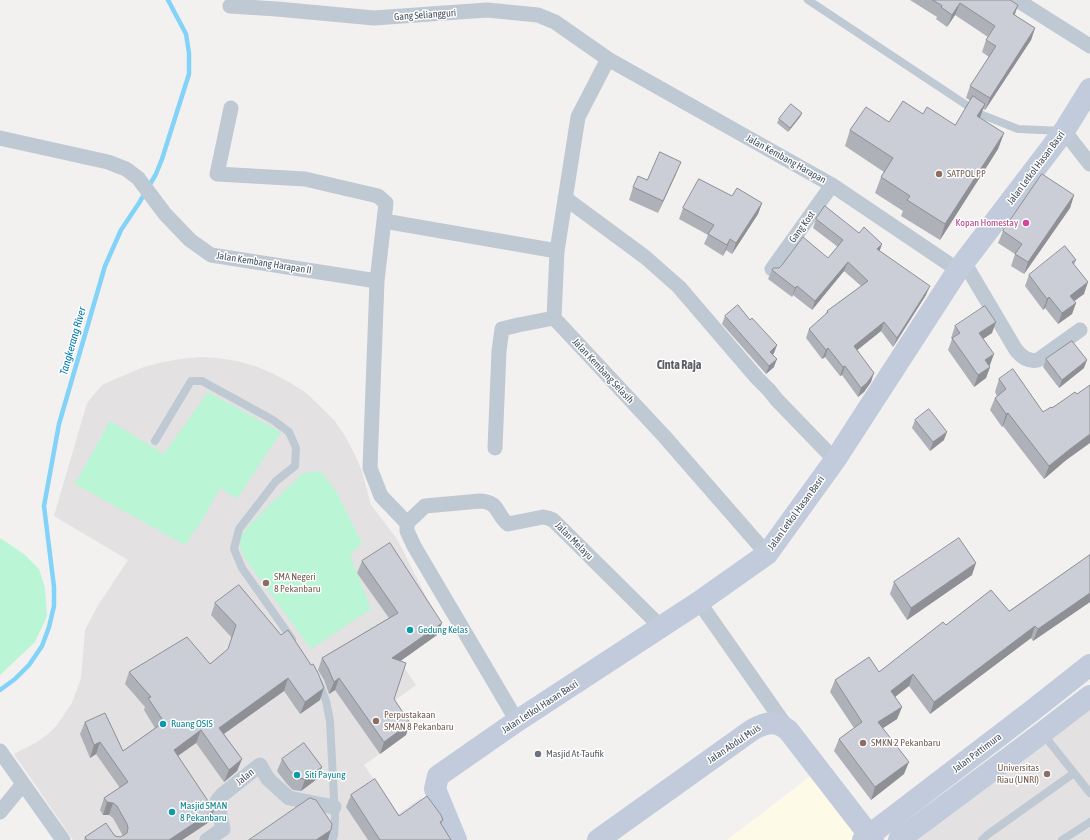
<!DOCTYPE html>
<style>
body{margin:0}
canvas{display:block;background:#f3f0f0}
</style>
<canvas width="1090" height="840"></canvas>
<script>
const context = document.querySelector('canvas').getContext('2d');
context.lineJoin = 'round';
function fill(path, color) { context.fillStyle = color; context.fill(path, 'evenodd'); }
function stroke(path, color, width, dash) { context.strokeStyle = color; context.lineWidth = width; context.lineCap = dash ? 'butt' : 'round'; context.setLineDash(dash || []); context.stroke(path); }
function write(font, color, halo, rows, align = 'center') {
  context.font = font + ' "Asap Condensed",sans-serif'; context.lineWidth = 3; context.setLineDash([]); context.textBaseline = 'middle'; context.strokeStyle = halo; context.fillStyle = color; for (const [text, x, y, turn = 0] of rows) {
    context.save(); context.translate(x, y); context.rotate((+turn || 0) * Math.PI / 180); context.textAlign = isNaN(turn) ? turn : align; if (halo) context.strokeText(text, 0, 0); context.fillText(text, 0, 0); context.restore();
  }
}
fill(new Path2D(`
 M817,771L862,832L851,840H727Z`), '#fefae8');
fill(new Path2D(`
 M200,357L218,358L237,361L255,366L272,373L289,382L306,393L320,406L334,420L345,436L354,453L362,471L371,505L397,539L443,630L400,661L416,685L386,707L406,735L364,765L398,814L421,798L449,840H73L14,754L37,742L48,734L57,725L72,703L81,678L85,630L97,607L128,560L54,516L87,403L102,385L127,374L144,367L163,362L181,359Z
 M1090,709V840H918Z`), '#e4e1e2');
fill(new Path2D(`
 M208,392L281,432L237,499L220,488L203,519L185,545L75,484L110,421L164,454Z
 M316,471L323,474L337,493L362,543L350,555L371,609L311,649L244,557L240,547L241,535L253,521L303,473Z
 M0,538L24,554L39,569L45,588L47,616L35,642L0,675Z`), '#baf5d6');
stroke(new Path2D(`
 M0,690L15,679L29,665L42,646L49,627L54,606V587L44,506L59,424L105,266L121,230L139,203L156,174L162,159L189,74V53L186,34L168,0`), '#82d3f7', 4.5);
stroke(new Path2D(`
 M808,0L980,114L1018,129L1062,131
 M155,441L191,381H202L273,420L289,432L296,448L295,466L276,481L239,529L234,549L242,568L292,639
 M319,683L326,701L330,721L335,818L334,836L332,840
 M1043,734L1090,793
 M982,840L987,835L1074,773
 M1062,840L1090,822`), '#bfc9d3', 8);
stroke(new Path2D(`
 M1017,0L1090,46
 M230,6L277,9L374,18L487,10L538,15L555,22L608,59L832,185L958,270
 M231,108L217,174L305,179L378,196L386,203L377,281L370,468L381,496L407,523V531L414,546L517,721
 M1064,131L1090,164
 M0,138L108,162L126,169L138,178L165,214L190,240L211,255L377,281
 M565,198L645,257L679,287L757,378L769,390L777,400L835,460
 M384,221L557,251
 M964,262L1016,350C1022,357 1028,362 1038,360L1080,330
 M772,269L832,185
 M554,318L664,436L767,554
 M554,318L557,251L578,117L608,59
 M495,448L499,351L502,329L518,325L554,318
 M407,523L425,506L480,501C500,502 496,515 508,524L543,517L548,518L553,520L662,628
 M699,602L788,729
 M0,751L63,840
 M0,812L23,784
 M207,840L223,829L217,801L222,795L260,765L268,779L289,798L334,807`), '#bfc9d3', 15);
stroke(new Path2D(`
 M456,840L435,789L438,776L517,721L699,602L767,554L835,460L958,270L1064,131L1090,89
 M598,840L752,730C766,722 775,720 788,730L873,840
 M863,840L1033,710L1090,665
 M899,840L1042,733L1090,696`), '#c1cbdb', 22);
fill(new Path2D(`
 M910,0H1010L1015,15L1035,28L1031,40L985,110L983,109L980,118L1004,133L998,149L940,240L901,216L903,211L875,193L881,177L884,172L845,146L850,130L923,114L955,125L971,101L966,98L970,86L989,57L982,52L986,40L988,37L955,15L947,27L936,19L937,17Z
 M802,113L800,117L788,132L777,123L779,119Z
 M676,174L658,213L629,200L633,187L647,180Z
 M1074,195L1070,208L1024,274L1011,266L1015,254L998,243L1003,231Z
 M732,196L762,203L758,214L732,254L726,250L723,256L704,244L708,235L679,219L683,208Z
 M816,219L879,251L926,295L893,347L881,331L857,350L871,382L864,392L858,397L842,375L840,376L825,357L822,359L806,338L809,329L825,315L827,311L861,286L844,271L812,310L793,295L792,297L768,279L772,270L828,258L838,247L813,228Z
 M1076,260L1074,265L1084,294L1074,301L1076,303L1072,314L1058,324L1045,308L1043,310L1025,286L1029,275Z
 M725,316L750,320L777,345L774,353L773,355L774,367L766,374L722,324Z
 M955,326L992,333L983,339L990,365H989L990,367L986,378L974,387L948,350L952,339L951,338Z
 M1046,359L1084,368L1059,388L1043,367Z
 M999,379L1043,412L1077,394L1065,461L1044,479L1003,426L1002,427L990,410L995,398L997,396L995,392Z
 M915,420L944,440L930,451L912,428Z
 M1090,555V602L1033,641L1031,638L930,714L909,686L895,697L902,707L897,719L883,728L904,774L871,800L834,751L839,739L854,728L830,692L835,680L879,672L946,625L1009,611Z
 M362,561L437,635L400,661L394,699L410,723L406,735L380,754L335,690L329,694L324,680L318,670L322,658L389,618L357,573Z
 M972,575L907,620L890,594L894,582Z
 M215,603L320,700L300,714L284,691L224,734L242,759L237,771L224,782L196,743L178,756L214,810L209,822L182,840H84L85,837L112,832L115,836L120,837L123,836L113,818L109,815H103L100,810L104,798L120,788L96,754L90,758L80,734L85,722L123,751L155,728L144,710L145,707L125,684L129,672L210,664L228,650L232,638L211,615Z
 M282,759L317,779L301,791L293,790L286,783L277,771Z
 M351,795L399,816L443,820L441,825L451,840H368L346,807Z`), '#afb1b8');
fill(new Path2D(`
 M960,3L955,15L947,27L952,15Z
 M1018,5L1014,17L1013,14Z
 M1035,28L1031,40L985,110L990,98Z
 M985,104L979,120L977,116Z
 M802,113L800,117L788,132L790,128Z
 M1004,133L998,149L940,240L945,224Z
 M681,162L676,174L658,213L663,201Z
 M1074,195L1070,208L1024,274L1028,262Z
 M762,203L758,214L732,254L736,243Z
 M730,239L726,250L723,256L727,245Z
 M882,244L879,253L877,249Z
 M848,262L844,271L812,310L815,301Z
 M1088,282L1084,294L1066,307L1070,296Z
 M797,286L793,295L792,297L795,288Z
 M930,286L926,295L893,347L897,338Z
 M1049,297L1045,308L1043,310L1047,299Z
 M1076,303L1072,314L1058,324L1062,313Z
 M884,322L881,331L850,356L854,346Z
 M996,322L992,333L975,344L979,333Z
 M777,345L774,353L767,360L770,352Z
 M828,348L825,357L822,359L826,350Z
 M994,354L990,365L981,371L985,360Z
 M777,359L774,367L766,374L769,366Z
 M1087,360L1084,368L1059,388L1062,380Z
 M845,366L842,375L840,376L843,367Z
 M990,367L986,378L974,387L978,375Z
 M874,373L871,382L864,392L858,397L861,388Z
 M1008,413L1003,426L1002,427L1006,414Z
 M947,432L944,440L930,451L933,442Z
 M1090,434V443L1065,461L1044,479L1049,466L1070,449Z
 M976,563L972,575L907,620L911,608Z
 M1090,593V602L1033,641L1038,629Z
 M442,623L437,635L388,670L392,658Z
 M1035,626L1031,638L930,714L934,702Z
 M913,674L909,686L887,703L891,691Z
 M288,678L284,691L215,740L219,728Z
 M339,678L335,690L329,694L334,682Z
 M324,688L320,700L300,714L305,702Z
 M902,707L897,719L874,734L878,722Z
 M410,723L406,735L380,754L384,742Z
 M201,730L196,743L169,762L174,750Z
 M100,742L96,754L90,758L94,745Z
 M242,759L237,771L224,782L229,770Z
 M909,762L904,774L871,800L875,787Z
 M322,767L317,779L301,791L305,779Z
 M107,802L113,803L109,815H103Z
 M214,810L209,822L182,840H169Z
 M331,830L328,840H316Z`), '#8e9096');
const building = new Path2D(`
 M933,0H1010L1018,5L1013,14L1035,28L990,98L970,86L996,46L986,40L995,26L960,3L952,15L941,7L942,6Z
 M973,96L985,104L977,116L1004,133L945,224L907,200L910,196L881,177L893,158L850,130L866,107L889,122L903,101L923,114L927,107L955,125Z
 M791,104L802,113L790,128L779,119Z
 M660,152L681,162L663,201L633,187L638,176L647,180Z
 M1042,174L1074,195L1028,262L1015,254L1022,244L1003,231Z
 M699,179L732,196L737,188L762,203L736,243L730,239L727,245L708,234L714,225L683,208Z
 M825,206L859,233L864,227L882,244L877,249L930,286L897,338L884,322L854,346L874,373L867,383L861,388L845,366L843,367L828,348L826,350L809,329L828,312L827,311L868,281L848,262L815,301L797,286L795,288L772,270L773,268H779L782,265L803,237L828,258L843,240L816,219Z
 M1065,246L1076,260L1072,262L1088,282L1070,296L1076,303L1062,313L1049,297L1047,299L1029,275Z
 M738,305L750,320L752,318L777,345L770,352L777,359L769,366L725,316Z
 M985,306L996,322L979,333L994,354L985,360L990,367L978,375L952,338L960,333L955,326Z
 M1072,341L1087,360L1062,380L1046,359Z
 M1013,369L1043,412L1051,407L1052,408L1075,392L1077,394L1090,385V434L1070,449L1049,466L1008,413L1006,414L995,398L1006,389L999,379Z
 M929,409L947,432L933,442L915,420Z
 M959,538L976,563L911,608L894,582Z
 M390,543L442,623L392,658L406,663L394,699L410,723L384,742L339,678L334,682L328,668L322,658L398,613L362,561Z
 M1090,555V593L1038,629L1035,626L934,702L913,674L891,691L902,707L878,722L909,762L875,787L839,739L862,722L835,680L869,657L879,672L943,622L946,625L991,590L1009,611Z
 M239,585L281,635L288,630L311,665L313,664L318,673L324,688L305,702L288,678L219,728L242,759L229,770L201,730L174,750L214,810L169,840H87L85,837L106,823L112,832L115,836L120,837L124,835L127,833L128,828L127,824L117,806L113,803L107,802L104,798L128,782L100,742L94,745L85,722L105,713L123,751L164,722L148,698L151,697L129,672L187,637L210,664L228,649L236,625L215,603Z
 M304,743L322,767L305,779L298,778L290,771L282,759Z
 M375,779L399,816L427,796L441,815L443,820L440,822L451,840H380L351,795Z
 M310,798L316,800L332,824L331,830L316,840H249Z`);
fill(building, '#cbced6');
stroke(building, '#8e9096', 1);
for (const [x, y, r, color] of [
 [939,174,4,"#8d6e63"],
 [1026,223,4,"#d1479c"],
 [266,583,4,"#8d6e63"],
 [410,630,4,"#0f9aa8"],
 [376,721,4,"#8d6e63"],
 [163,724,4,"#0f9aa8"],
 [863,743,4,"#8d6e63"],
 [538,754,4,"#6b7280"],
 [1047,774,4,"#8d6e63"],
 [297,775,4,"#0f9aa8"],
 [172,812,4,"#0f9aa8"]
]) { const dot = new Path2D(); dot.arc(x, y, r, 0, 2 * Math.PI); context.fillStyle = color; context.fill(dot); stroke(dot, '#fff', 1.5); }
write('10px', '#455160', '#fff', [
 ["Gang Seliangguri",425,15,-4],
 ["Jalan Kembang Harapan",786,159,29],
 ["Jalan Letkol Hasan Basri",1036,168,-53],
 ["Gang Kost",802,227,-54],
 ["Jalan Kembang Harapan II",264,263,9],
 ["Jalan Kembang Selasih",603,371,47],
 ["Jalan Letkol Hasan Basri",796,513,-54],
 ["Jalan Melayu",574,541,45],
 ["Jalan Letkol Hasan Basri",540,707,-33],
 ["Jalan Abdul Muis",734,744,-34],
 ["Jalan Pattimura",977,753,-37],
 ["Jalan",245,777,-39]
]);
write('10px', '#785e54', '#fff', [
 ["SATPOL PP",947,174],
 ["SMA Negeri",274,577],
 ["8 Pekanbaru",274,589],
 ["Perpustakaan",384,715],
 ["SMAN 8 Pekanbaru",384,727],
 ["SMKN 2 Pekanbaru",871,743],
 ["Universitas",1039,768,"right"],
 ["Riau (UNRI)",1039,780,"right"]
], 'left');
write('10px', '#b23c85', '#fff', [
 ["Kopan Homestay",1018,223]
], 'right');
write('10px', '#0d838f', '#fff', [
 ["Gedung Kelas",418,630],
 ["Ruang OSIS",171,724],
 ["Siti Payung",305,775],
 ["Masjid SMAN",180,806],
 ["8 Pekanbaru",180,818]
], 'left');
write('10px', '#5b616d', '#fff', [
 ["Masjid At-Taufik",546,754]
], 'left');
write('italic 11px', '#017bb1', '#fff', [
 ["Tangkerang River",73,341,-74]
]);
write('bold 12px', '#5c5f66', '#fff', [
 ["Cinta Raja",679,365]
]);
</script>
